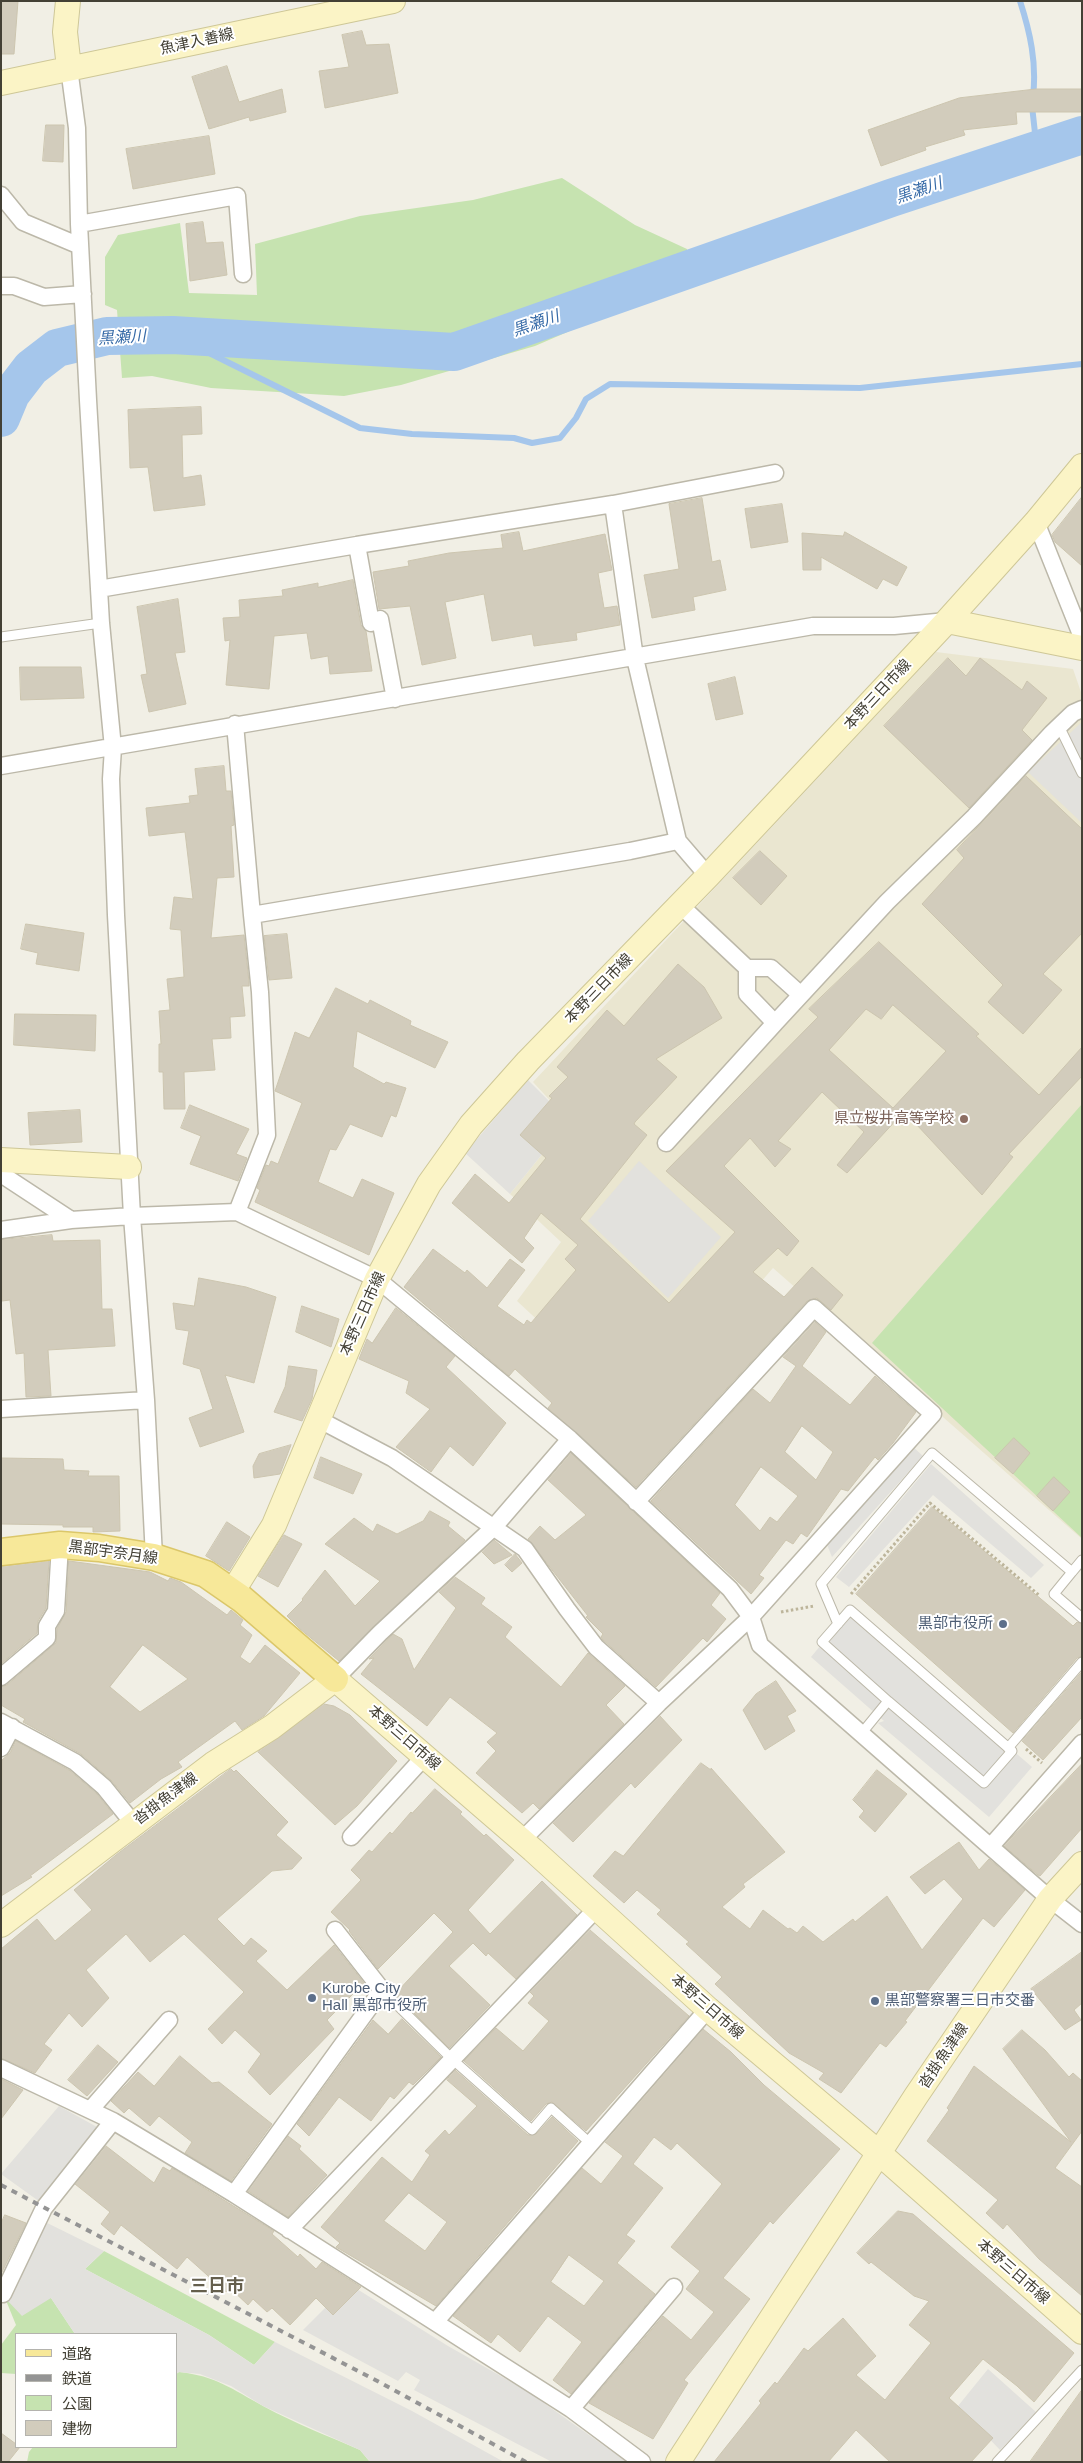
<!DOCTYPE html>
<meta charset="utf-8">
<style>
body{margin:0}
#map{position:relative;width:1083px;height:2463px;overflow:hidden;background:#f1efe5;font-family:Arial,"Noto Sans JP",sans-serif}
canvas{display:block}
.frame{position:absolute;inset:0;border:2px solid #434035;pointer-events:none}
.legend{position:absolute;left:15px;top:2333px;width:162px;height:115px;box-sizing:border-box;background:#fff;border:1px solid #b4b3ae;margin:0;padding:6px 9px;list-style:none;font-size:15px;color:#434035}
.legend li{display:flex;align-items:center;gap:10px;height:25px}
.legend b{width:25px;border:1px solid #b4b3ae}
</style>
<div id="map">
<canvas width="1083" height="2463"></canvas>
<div class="frame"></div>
<ul class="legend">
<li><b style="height:6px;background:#f7e899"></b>道路</li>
<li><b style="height:6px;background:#949494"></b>鉄道</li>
<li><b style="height:14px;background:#c6e3b0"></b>公園</li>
<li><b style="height:14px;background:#d2ccbc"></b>建物</li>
</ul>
</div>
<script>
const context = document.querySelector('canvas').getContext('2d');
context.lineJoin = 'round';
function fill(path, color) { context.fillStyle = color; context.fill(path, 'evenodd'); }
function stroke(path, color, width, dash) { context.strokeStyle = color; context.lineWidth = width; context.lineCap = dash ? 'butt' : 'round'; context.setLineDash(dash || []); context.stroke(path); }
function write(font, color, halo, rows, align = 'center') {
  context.font = font + ' Arial,"Noto Sans JP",sans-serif'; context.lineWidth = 4; context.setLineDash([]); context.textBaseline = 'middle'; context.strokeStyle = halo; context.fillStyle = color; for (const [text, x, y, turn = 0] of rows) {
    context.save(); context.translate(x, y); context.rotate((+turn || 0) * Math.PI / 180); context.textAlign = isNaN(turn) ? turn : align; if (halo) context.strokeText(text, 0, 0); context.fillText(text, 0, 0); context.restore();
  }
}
fill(new Path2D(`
 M936,652L1073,669L1082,695V1539L773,1268L674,1382L646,1421L517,1301L561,1242L510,1194L569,1121L533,1082Z`), '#eae6d0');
fill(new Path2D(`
 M562,178L635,225L687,249L697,283L616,311L535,346L401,385L344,396L211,388L152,376L122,378L117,310L105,305V257L118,235L180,223L189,293L257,295L255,244L360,216L473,200Z
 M1082,1104V1538L872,1343Z
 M104,2251L275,2342L254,2365L209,2335L85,2269Z
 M5,2298H51L75,2334H16V2374L1,2373V2345L16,2325Z
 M179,2372C216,2376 232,2389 263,2406C294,2423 328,2436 360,2450L370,2462H27L29,2452L33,2447H176V2374Z`), '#c6e3b0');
fill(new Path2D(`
 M1082,722V823L1028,772Z
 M528,1080L569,1121L510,1194L465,1153Z
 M639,1161L721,1237L668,1298L588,1221Z
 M912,1446L923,1456L832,1557L826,1542Z
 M931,1464L1044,1565L1031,1578L933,1495L849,1587L836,1577Z
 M850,1610L1032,1767L989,1817L878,1723L884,1721L811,1657Z
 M59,2106L97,2127L40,2202L1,2174Z
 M35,2217L104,2251L85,2269L209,2335L254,2365L275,2342L412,2411L504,2462H370L360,2450L263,2406L231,2386L200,2374L179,2372L176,2374V2334H75L51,2298L22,2316L5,2298Z
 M349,2284L448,2346L527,2391L627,2462H552L414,2390L420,2380L406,2372L398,2381L303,2330Z
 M988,2369L1036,2412L1000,2450L958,2406Z`), '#e2e1dd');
stroke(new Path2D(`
 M1020,1C1030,32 1037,63 1033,96
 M1032,106L1037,151
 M173,335L360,428L412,434L514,438L532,443L560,438L576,418L586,399L610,384L860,388L1082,364`), '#a5c6eb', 6);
stroke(new Path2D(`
 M1,418L11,394L31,368L57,348L107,336L173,335L454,352L891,198L1082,135`), '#a5c6eb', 38);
const building = new Path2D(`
 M1,1H18L14,54H1Z
 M362,31L366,45L389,44L398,93L325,108L319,71L349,67L342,35Z
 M227,66L239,102L282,89L286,112L250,121L249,117L209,129L192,77Z
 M1036,89H1082V112H1016L1017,124L963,130L965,135L925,147L926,150L881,166L868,130L959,98Z
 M46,125H64L63,162L43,161Z
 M209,136L215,174L133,189L126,149Z
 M203,222L206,243L223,242L227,275L190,281L186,224Z
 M201,407L202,434L182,435L183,478L201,475L205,505L154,511L148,467L130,468L128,410Z
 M1082,497V566L1055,542L1052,535Z
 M702,498L712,562L720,560L726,590L693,597L695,610L652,618L644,575L679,569L669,504Z
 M782,504L788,542L751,548L745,509Z
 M519,532L523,551L605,534L612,570L598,573L604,608L617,606L620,625L576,633L577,640L534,646L532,634L492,641L484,594L445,602L456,658L422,665L410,606L379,609L373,572L409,566L408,561L449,553L503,548L501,535Z
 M845,532L907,567L897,586L883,579L877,589L821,557V570H803L802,533L843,536Z
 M353,580L361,625L366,631L372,671L330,674L328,656L311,659L307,633L274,636L269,689L226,685L230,640L225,641L223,618L240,617L239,600L283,596L282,590L318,583V587Z
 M178,599L185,652L175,653L186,704L149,712L141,675L147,674L137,607Z
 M948,658L966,676L980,658L1022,690L1027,681L1047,698L1022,730L1032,740L969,808L884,726Z
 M20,667H81L84,698L21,700Z
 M735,677L743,714L716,720L708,684Z
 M224,766L226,791H231L234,825L231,826L234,877L217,878L211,938L244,935L249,982V986H242L245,1016L230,1017L231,1038L212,1039L215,1070L184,1072L185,1109H164L163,1072H159V1044H161L159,1011L170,1010L167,979L184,977L181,930L170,929L174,897L193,899L185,832L149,836L146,808L190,803L189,796L198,795L195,769Z
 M1026,776L1082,829V933L1043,974L1062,990L1023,1034L988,1002L1003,985L922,904L964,858L957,850Z
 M760,851L787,876L761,905L733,878Z
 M26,924L84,933L79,971L36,964L38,953L21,949Z
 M287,934L292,978L269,980L264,936Z
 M879,942L979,1034L976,1036L1039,1095L1082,1047V1076L1009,1154L1013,1157L982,1195L916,1124L900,1116L847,1173L837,1165L864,1132L822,1092L778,1141L791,1149L775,1167L750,1138L724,1166L799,1241L787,1256L778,1248L753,1272L784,1297L812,1267L843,1295L831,1310L817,1298L807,1301L636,1487L548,1408L552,1403L515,1369L509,1376L404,1287L433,1249L465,1273L467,1270L487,1288L510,1259L525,1270L497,1306L524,1325L527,1320L531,1323L576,1270L565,1259L578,1245L541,1213L524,1238L534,1248L522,1263L452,1203L475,1174L509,1203L546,1158L520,1135L552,1098L549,1096L568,1077L557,1067L607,1010L624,1026L678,964L704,987L722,1018L656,1059L677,1077L635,1122L634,1124L647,1135L580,1219L669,1303L735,1232L666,1171L818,1017L809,1009ZM893,1005L946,1051L893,1108L829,1050L866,1009L881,1019Z
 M336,988L368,1004L370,1000L411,1021L410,1025L448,1042L435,1068L357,1031L353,1067L384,1084L386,1082L406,1088L396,1117L391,1115L382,1137L350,1124L336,1150L330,1149L318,1182L353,1198L362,1179L394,1193L369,1255L255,1202L260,1190L257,1188L266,1165L269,1166L271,1161L278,1164L302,1103L275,1091L295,1032L309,1038Z
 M15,1014L96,1015L95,1051L14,1045Z
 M190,1105L249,1129L236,1154L247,1158L238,1181L190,1164L201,1136L181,1128Z
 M80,1110L82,1142L30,1145L28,1113Z
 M52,1235L53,1241L100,1240L102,1309H112L115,1346L48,1350L51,1396L26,1397L24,1353L16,1354L10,1300L2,1301L1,1240Z
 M199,1278L246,1287L276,1297L254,1383L225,1375L244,1432L200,1447L189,1418L213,1409L200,1369L183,1364L189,1331L176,1329L173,1303L194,1306Z
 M302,1306L339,1319L331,1347L296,1332Z
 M396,1308L455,1356L446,1367L506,1423L473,1466L450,1446L431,1472L396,1447L430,1409L406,1393L409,1381L359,1359L367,1339L372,1343Z
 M815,1322L826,1332L802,1366L850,1405L875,1376L916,1412L893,1443L878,1460L875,1457L848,1491L841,1489L807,1537L801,1533L793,1544L786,1540L759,1575L764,1578L751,1594L651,1501L753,1389L770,1403L796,1366L783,1357ZM802,1426L833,1452L816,1480L785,1452ZM761,1467L798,1496L777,1522L770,1517L760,1531L735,1505Z
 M289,1366L317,1370L312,1399L302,1421L274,1412L285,1387Z
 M1014,1438L1030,1453L1013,1474L995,1458Z
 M291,1445L280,1474L254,1478L253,1466L259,1454Z
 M571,1453L720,1593L711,1605L726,1619L707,1642L703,1638L656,1687L603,1640L601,1637L603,1634L586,1617L588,1616L528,1539L540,1526L555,1540L586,1515L548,1480Z
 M321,1457L362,1474L353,1494L314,1478Z
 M1,1458L63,1459L64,1470L89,1471L88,1476H119L120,1531L93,1532V1527H63V1525L1,1524Z
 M1054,1477L1070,1492L1053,1511L1037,1496Z
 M932,1507L1073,1626L1077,1622L1082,1624V1656L1077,1658L1013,1733L856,1594Z
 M430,1511L450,1522L448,1526L465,1540L339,1661L300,1629L287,1616L303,1600L302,1599L325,1570L355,1606L380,1581L325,1544L354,1518L373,1532L377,1524L397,1534L423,1521Z
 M227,1522L250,1537L229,1571L206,1556Z
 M284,1535L302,1544L278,1587L258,1576Z
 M494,1540L512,1555L494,1564L482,1552Z
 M515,1554L522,1563L512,1572L505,1565Z
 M49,1561L46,1608L38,1621L37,1633L1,1664V1567Z
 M69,1561L150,1572L168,1581L170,1578L181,1582L227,1615L231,1610L243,1620L240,1625L252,1635L240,1657L250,1664L265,1645L300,1673L264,1716L242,1730L235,1721L178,1762L182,1767L161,1779L130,1803L111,1780L81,1754L23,1722L25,1719L1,1705V1687L7,1685L56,1643L57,1629L66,1612ZM143,1645L188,1679L140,1712L110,1687Z
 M455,1577L485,1598L481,1604L512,1627L505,1637L561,1687L588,1653L625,1686L606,1705L624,1724L539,1809L533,1803L522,1813L476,1773L496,1751L487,1742L497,1733L450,1697L427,1726L361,1674L374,1658L369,1659L393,1634L402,1639L414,1670L456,1608L439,1592Z
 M1082,1672V1717L1043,1760L1022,1741Z
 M776,1681L796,1711L787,1716L795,1731L765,1750L743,1710L756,1694Z
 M324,1704L334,1706L350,1715L397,1761L357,1806L335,1825L258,1752Z
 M660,1716L682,1740L635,1788L631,1783L573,1842L553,1823Z
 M16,1741L69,1770L97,1794L113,1814L30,1876L32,1877L1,1896L2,1760L10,1753Z
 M701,1763L711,1770V1768L785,1852L743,1884L745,1887L722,1907L750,1929L763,1910L788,1929L790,1928L797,1933L803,1926L823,1942L853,1919L855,1922L887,1896L922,1950L963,1899L944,1879L925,1894L910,1877L959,1842L979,1870L989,1859L1025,1890L994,1927L983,1918L905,2021L907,2022L886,2047L880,2043L841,2093L819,2079L824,2073L789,2053L715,1984L722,1977L686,1944L689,1942L657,1914L661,1910L637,1890L624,1903L593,1876L615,1851L623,1856Z
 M1082,1764V1828L1040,1876L1038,1875L1004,1846Z
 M231,1769L234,1772L236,1770L288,1822L276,1835L302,1858L292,1869L272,1871L217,1919L244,1946L251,1938L267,1951L256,1961L287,1990L334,1945L364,1983L327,2020L334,2029L270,2095L248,2072L261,2054L235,2030L222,2044L208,2029L244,1992L184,1934L150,1962L126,1934L86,1970L109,1998L82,2027L69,2013L44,2044L52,2050L35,2073L1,2058V1949L37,1919L55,1941L92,1910L74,1890L116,1855Z
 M877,1770L907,1794L875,1832L859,1817L864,1811L853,1800Z
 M435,1789L462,1812L460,1814L484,1836L486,1834L514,1860L468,1910L490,1934L542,1881L577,1915L516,1979L488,1953L486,1956L473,1943L449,1966L490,2005L449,2048L395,1994L453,1932L434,1913L378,1969L349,1931L350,1930L331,1912L361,1880L351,1870L369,1850L372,1852L390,1832L392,1834L411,1812L412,1813Z
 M590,1930L689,2016L586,2131L552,2102L546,2104L531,2121L464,2061L496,2028L523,2051L549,2021L528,2003L534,1996L530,1992Z
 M1082,1952V2003L1074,2010L1081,2020L1065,2030L1031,1989Z
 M402,2019L441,2057L413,2085L409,2082L394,2099L390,2096L371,2121L339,2097L309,2136L297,2124L373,2020L388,2034Z
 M703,2029L731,2052L764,2085L840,2149L773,2224L770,2221L723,2278L750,2299L684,2380L688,2383L653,2439L589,2403L663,2316L691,2340L714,2312L686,2289L700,2271L671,2247L722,2184L677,2143L671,2150L654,2137L633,2164L663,2188L626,2235L635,2241L617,2263L655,2294L571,2394L553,2380L582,2342L548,2316L520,2352L498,2334L491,2343L453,2316L582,2168L601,2184L623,2156L605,2142ZM569,2255L604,2281L584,2306L551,2282Z
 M1022,2030L1045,2050L1069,2077L1073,2073L1082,2081V2131L1055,2168L1082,2187V2296L1039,2259L1007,2224L1003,2229L986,2213L998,2200L927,2141L949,2110L947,2108L974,2066L1071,2142L1003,2049Z
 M98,2045L118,2062L87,2096L68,2080Z
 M180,2056L212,2083L219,2082L272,2124L231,2181L185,2153L192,2142L159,2116L150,2126L129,2108L124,2113L111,2101L138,2072L154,2086Z
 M455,2070L528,2135L536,2134L552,2117L578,2141L436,2306L336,2247L340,2243L321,2227L382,2157L412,2182L430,2155L425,2151L445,2130L449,2135L477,2106L447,2080ZM409,2193L447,2222L425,2251L384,2221Z
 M1,2079L23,2090L1,2119Z
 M288,2136L301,2146L299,2149L327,2175L288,2217L248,2191Z
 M106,2146L154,2183L163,2167L170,2171L172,2168L274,2231L272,2234L298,2257L300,2254L316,2269L322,2262L361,2287L333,2315L316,2298L290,2325L272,2308L267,2312L253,2299L248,2305L230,2288L226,2292L187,2257L177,2269L121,2225L114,2235L101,2224L110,2212L75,2184Z
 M898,2211L913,2214L1074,2353L1034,2402L1017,2386L983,2359L949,2398L993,2438L971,2462H890L856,2430L828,2462H714L761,2403L759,2401L775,2382L777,2384L804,2348L808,2351L843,2318L876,2356L856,2375L885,2400L931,2343L909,2325L929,2301L914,2296L871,2262L869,2264L857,2253Z
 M5,2215L26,2223L1,2274V2224Z
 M1082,2390V2462H1030Z
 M1,2433L16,2444V2447H20L8,2462H1Z`);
fill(building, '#d2ccbc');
stroke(building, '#ccc5af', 1);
const lane = new Path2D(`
 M1,637L101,623
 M1059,726L1082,773
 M1072,1572L1082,1560
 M838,1624L821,1584L932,1453L1072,1572L1054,1594L1082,1618
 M861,1734L888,1701L984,1783L1012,1751L850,1610L822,1642L888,1701
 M1008,1748L1082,1662
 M382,1990L452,2059L532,2130L551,2108L590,2143
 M997,2462L1082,2370`);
const street = new Path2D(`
 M69,68L77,128L79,224L88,400L101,623L113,748L111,779L116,915L132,1216L237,1212L377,1279L570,1439L730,1589L751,1617L760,1645L1050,1899L1082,1924
 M1,195L23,222L80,246
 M79,224L237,196L243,274
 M1,286H14L44,297L83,294
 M1036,522L1082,637
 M99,589L357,545
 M395,699L380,619L371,623L357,545L613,504
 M235,724L252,915L630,851L678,841
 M1,766L813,626H894L947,621
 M708,876L678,841L635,658L613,504L775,473
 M680,905L747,968V994L775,1023L887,902L974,817L1052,733L1073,713L1082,709
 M747,968H771L801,995
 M666,1143L775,1023
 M1,1174L71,1220
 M237,1212L267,1135L260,992L252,915
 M1,1230L71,1220L132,1216L146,1400L154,1557
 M1,1409L146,1400
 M318,1419L392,1458L525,1549L567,1609L596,1647L659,1703
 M1,1677L47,1638V1626L56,1611L60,1545
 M335,1679L380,1633L494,1527L570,1439
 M1,1722L75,1762L104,1787L133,1823
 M1,1748L12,1727
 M351,1837L425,1756
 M521,1841L659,1703L751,1617L933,1414L814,1308L636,1502
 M991,1846L1082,1743
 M1,2068L113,2121L234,2194L571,2409L642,2462
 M91,2109L169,2020
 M234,2194L382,1990L335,1930
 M289,2230L597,1908
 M3,2294L44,2208L113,2121
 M435,2322L708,2009
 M571,2409L674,2287`);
const secondary = new Path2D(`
 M68,1L65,32L69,68
 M1,83L393,1
 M947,621L1082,648
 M1,1160L129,1167
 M233,1591L274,1525L377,1279L429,1184L471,1125L528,1061L708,876L947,621L1036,522L1082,466
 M1,1925L213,1764L272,1727L335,1679L533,1850L708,2009L879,2153L1082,2332
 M678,2462L916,2096L1050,1899L1082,1864`);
const primary = new Path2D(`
 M1,1552L60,1545L99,1548L154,1557L206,1574L242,1599L335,1679`);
stroke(lane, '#bcb8a9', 11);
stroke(street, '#bcb8a9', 19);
stroke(secondary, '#cec797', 26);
stroke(primary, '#dbc76a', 29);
stroke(new Path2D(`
 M851,1594L930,1503L1040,1596
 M781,1612L814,1606
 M1026,1749L1042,1763`), '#bdb59b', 3, [2.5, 2.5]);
stroke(lane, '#fff', 9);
stroke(street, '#fff', 16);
stroke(secondary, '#fbf4c6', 24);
stroke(primary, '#f7e899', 26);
stroke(new Path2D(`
 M1,2185L381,2383L526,2462`), '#949494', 4, [6, 6]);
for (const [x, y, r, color] of [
 [964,1119,5,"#8d6e63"],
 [1003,1624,5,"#5c6f8a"],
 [312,1998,5,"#5c6f8a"],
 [875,2001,5,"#5c6f8a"]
]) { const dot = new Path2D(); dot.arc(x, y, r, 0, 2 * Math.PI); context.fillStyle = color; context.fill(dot); stroke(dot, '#fff', 2); }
write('15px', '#434035', '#fff', [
 ["魚津入善線",197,42,-12],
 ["本野三日市線",878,695,-47],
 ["本野三日市線",599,989,-46],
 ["本野三日市線",363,1314,-66],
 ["黒部宇奈月線",113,1553,8],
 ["本野三日市線",404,1738,41],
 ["沓掛魚津線",166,1799,-37],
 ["本野三日市線",707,2007,41],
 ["沓掛魚津線",944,2056,-56],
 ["本野三日市線",1013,2272,41]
]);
write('15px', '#785e54', '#fff', [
 ["県立桜井高等学校",954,1119]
], 'right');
write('15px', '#4e5e75', '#fff', [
 ["黒部市役所",993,1624,"right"],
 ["Kurobe City",322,1989],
 ["Hall 黒部市役所",322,2006],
 ["黒部警察署三日市交番",885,2001]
], 'left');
write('italic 16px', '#366aa7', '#fff', [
 ["黒瀬川",919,191,-19],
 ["黒瀬川",536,324,-19],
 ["黒瀬川",122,338,-4]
]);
write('bold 18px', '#655f4d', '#fff', [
 ["三日市",217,2287]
]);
</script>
